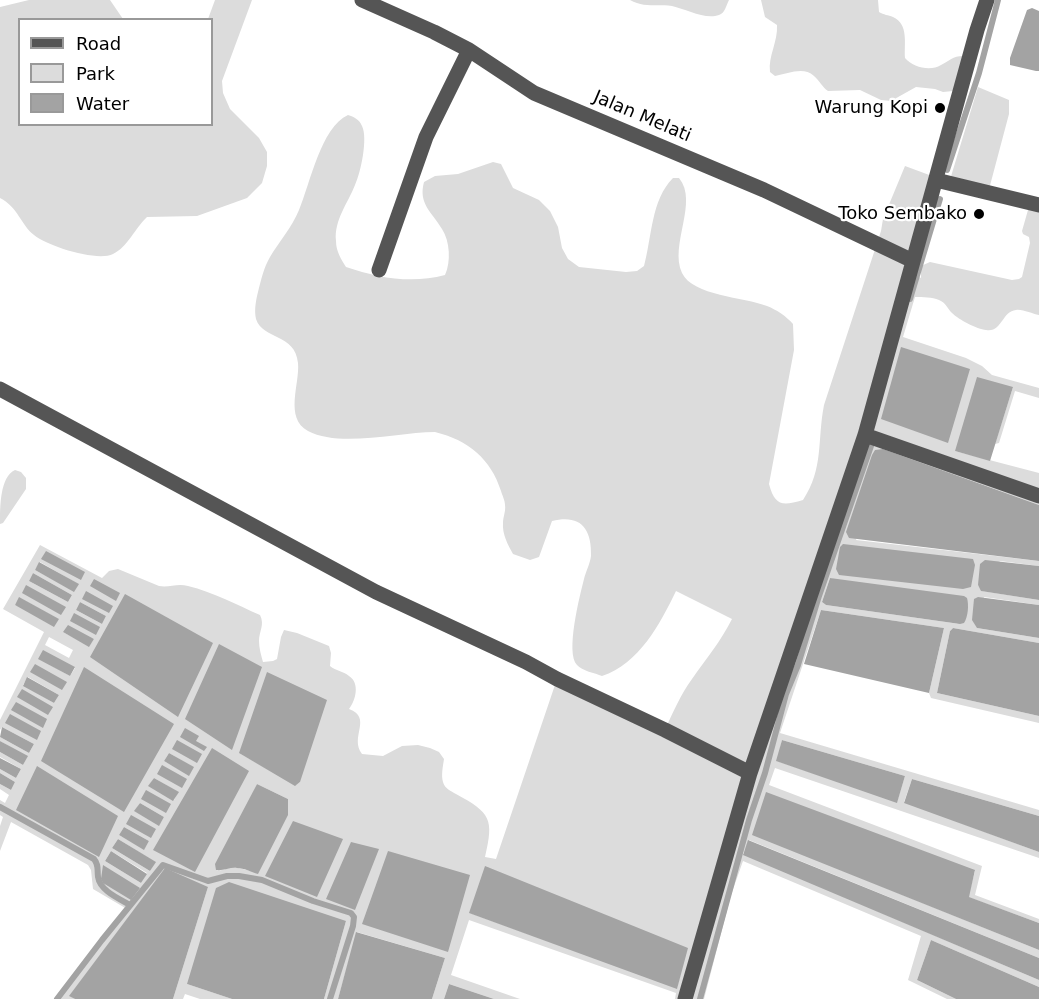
<!DOCTYPE html>
<style>
body{margin:0}
#map{position:relative;width:1039px;height:999px;overflow:hidden;background:#fff;font-family:"DejaVu Sans",sans-serif}
canvas{display:block}
.legend{position:absolute;left:18px;top:18px;width:195px;height:108px;box-sizing:border-box;background:#fff;border:2px solid #999;margin:0;padding:8px 10px;list-style:none;font-size:18px;color:#000}
.legend li{display:flex;align-items:center;gap:12px;height:30px}
.legend b{width:30px;border:2px solid #999}
</style>
<div id="map">
<canvas width="1039" height="999"></canvas>
<ul class="legend">
<li><b style="height:8px;background:#555"></b>Road</li>
<li><b style="height:16px;background:#dcdcdc"></b>Park</li>
<li><b style="height:16px;background:#a3a3a3"></b>Water</li>
</ul>
</div>
<script>
const context = document.querySelector('canvas').getContext('2d');
context.lineJoin = 'round';
function fill(path, color) { context.fillStyle = color; context.fill(path, 'evenodd'); }
function stroke(path, color, width, dash) { context.strokeStyle = color; context.lineWidth = width; context.lineCap = dash ? 'butt' : 'round'; context.setLineDash(dash || []); context.stroke(path); }
function write(font, color, halo, rows, align = 'center') {
  context.font = font + ' "DejaVu Sans",sans-serif'; context.lineWidth = 4.5; context.setLineDash([]); context.textBaseline = 'middle'; context.strokeStyle = halo; context.fillStyle = color; for (const [text, x, y, turn = 0] of rows) {
    context.save(); context.translate(x, y); context.rotate((+turn || 0) * Math.PI / 180); context.textAlign = isNaN(turn) ? turn : align; if (halo) context.strokeText(text, 0, 0); context.fillText(text, 0, 0); context.restore();
  }
}
fill(new Path2D(`
 M29,0H110L123,19L20,20V124H212V20L208,19L215,0H252L222,81L223,93L230,109L259,138L267,152V166L262,183L247,198L197,216L147,217C135,228 128,247 113,254C97,262 47,246 34,235C21,225 18,207 0,198V7Z
 M630,0H729C726,6 725,13 719,15C705,20 686,9 672,6C657,4 644,8 630,0Z
 M761,0H878L879,12C884,15 888,15 893,17C909,24 904,44 905,58C913,67 930,72 941,65C949,61 953,56 963,56L953,91L943,92L935,89L916,87L891,101L881,100L860,90L828,91C822,87 820,81 814,76C803,66 788,74 775,76L770,72C768,56 778,42 777,25L765,17Z
 M978,87L1009,100V114L988,193L949,183Z
 M348,115C354,117 359,119 362,126C368,138 361,172 355,185C348,203 334,220 336,241C336,251 341,259 346,267C378,278 412,284 445,275C451,262 450,241 442,229C432,212 418,204 424,182L435,176L458,174L493,162L501,164L513,188L539,200L550,211L558,227L562,248L568,259L579,267L626,272L637,271L644,266C652,237 651,200 673,178H679C699,202 669,245 682,273C693,296 744,297 767,306C777,310 786,316 793,324L794,350L769,484C775,506 782,506 803,500C824,468 817,441 824,405L881,231L883,219L905,166L932,176L910,273L921,278V266L930,262L1012,280L1019,279L1022,277L1030,243L1029,237L1023,234L1022,231L1030,203L1039,205V315C1032,314 1023,309 1016,310C1002,311 1002,333 986,330C977,329 959,320 952,313C947,308 946,303 939,300C932,297 923,297 915,297L903,337L966,358L982,366L992,375L1039,388V398L1015,391L999,443L995,444L1013,387L955,451L1039,473V505L883,449L856,540L1039,561V566L1000,561L978,585L982,591L1039,600V605L984,597L977,628L1039,638V643L953,628L950,631L937,693L1039,716V723L931,698L929,693L944,628L821,610L780,733L1039,810V816L912,779L904,802L1039,852V858L775,768L769,785L982,866L975,895L1039,919V923L968,897L975,871L752,834L1039,950V958L749,840L743,854L1039,980V987L931,940L917,980L956,999H947L908,980L921,936L743,861L731,895L704,999H675L676,993L469,920L451,975L520,999H494L449,984L444,999H432L445,958L357,932L338,999H324L346,921L187,984L232,999H200L185,994L183,999H173L208,887L70,996L75,999H58L127,909L93,889L91,870L88,865L11,822L0,851V826L3,817L0,815V800L5,803L9,795L0,789V784L11,790L15,782L0,773V769L16,778L21,769L0,757V752L23,765L27,757L0,741V737L29,753L34,744L2,727L0,730V720L44,632L3,609L40,545L102,578L109,571L118,569L159,586C169,588 177,583 188,586C213,592 237,605 260,615C265,625 259,631 259,641C259,648 261,655 263,662L273,661L277,659L281,637L284,630L297,633L329,646L331,653L330,666C336,671 343,671 349,676C360,683 356,700 349,709C373,718 349,737 362,754L383,756L402,746L418,745L430,748L439,752L444,759C443,766 441,775 443,782C445,789 451,791 456,794C491,813 494,819 485,857L496,859L557,679L665,730C673,712 681,694 692,679C706,659 721,641 732,619L676,591C660,624 639,664 602,676C595,673 582,671 577,665C565,653 580,595 584,579C586,571 590,564 591,556C592,528 580,514 552,521L539,557L530,560L513,554C508,545 502,534 503,523C503,517 506,511 505,505C505,500 502,495 501,491C491,459 468,440 435,432C399,432 340,448 308,431C284,418 300,384 298,363C295,333 263,340 256,319C254,310 256,300 258,292C261,280 264,267 270,257C279,242 292,227 299,210C310,184 321,127 348,115ZM40,562L78,584L74,591L35,570ZM33,573L72,595L68,602L29,581ZM830,578L960,624L826,605L822,602ZM20,598L58,619L59,620L15,605ZM80,602L106,616L102,624L76,610ZM63,632L94,639L89,646ZM49,637L73,650L69,658L45,645ZM38,658L74,667L75,668L70,676ZM28,677L59,695L54,703L23,685ZM782,740L905,776L897,802L777,761ZM169,753L193,767L189,775L164,761ZM239,753L300,782L296,785ZM154,778L178,792L174,800L149,786ZM257,784L288,799L250,871C243,869 238,867 230,868C224,869 223,871 216,870ZM140,803L164,817L159,825L135,811ZM124,827L149,841L144,849L119,835ZM118,839L155,862L150,871L112,848ZM111,851L147,873L141,883L105,861ZM470,913L687,948L677,988Z
 M15,470L21,472L26,478V489L3,523L0,524C0,506 0,477 15,470Z`), '#dcdcdc');
fill(new Path2D(`
 M1032,8L1039,11V71H1036L1010,65V58L1027,10Z
 M901,347L970,369L948,443L881,419Z
 M977,377L1013,387L990,461L955,451Z
 M883,449L1039,505V561L849,538L846,532L872,455L875,450Z
 M843,544L973,559L975,565L971,587L963,589L839,575L836,569L840,547Z
 M46,551L85,572L81,580L41,559Z
 M985,560L1039,566V600L981,591L978,585L980,564Z
 M39,562L79,584L74,592L35,570Z
 M33,573L72,595L68,602L29,581Z
 M830,578L964,596L967,598C969,605 968,617 964,623L960,624L826,605L822,602Z
 M94,579L120,593L116,601L90,586Z
 M26,585L66,607L61,615L22,593Z
 M86,591L113,606L109,613L82,599Z
 M125,594L213,643L178,717L90,657Z
 M19,597L59,619L54,627L15,605Z
 M978,597L1039,605V638L977,628L972,620L974,599Z
 M80,602L106,616L102,624L76,610Z
 M821,610L944,628L929,693L804,664Z
 M74,613L100,627L96,635L70,621Z
 M68,625L94,639L89,647L63,632Z
 M953,628L1039,643V716L937,693L950,631Z
 M219,644L262,667L232,750L185,719Z
 M43,650L75,667L70,676L38,659Z
 M35,664L67,682L62,690L30,672Z
 M84,667L174,724L124,812L41,761Z
 M267,672L327,700L300,782L295,786L239,753Z
 M27,677L59,695L54,703L23,686Z
 M22,689L53,707L48,715L17,697Z
 M16,702L47,719L43,728L11,710Z
 M10,714L41,731L37,740L5,723Z
 M2,727L34,744L29,753L0,737Z
 M185,728L199,736L196,741L207,747L204,751L180,737Z
 M177,740L202,754L197,763L172,749Z
 M782,740L905,776L897,803L776,761Z
 M0,741L28,756L23,765L0,752Z
 M212,748L249,771L195,872L153,850Z
 M169,753L194,767L189,776L164,761Z
 M0,758L21,769L16,778L0,769Z
 M162,765L187,779L182,788L157,774Z
 M37,766L118,816L99,857L16,810Z
 M0,773L15,782L11,790L0,784Z
 M154,778L179,792L173,801L148,786Z
 M912,779L1039,816V852L904,803Z
 M257,784L288,799V815L258,874C251,872 244,868 237,868C230,867 224,871 216,870L215,864Z
 M146,790L171,804L166,813L141,799Z
 M766,792L975,870L969,897L1039,923V950L752,835Z
 M140,803L164,817L159,826L134,811Z
 M131,815L156,829L151,838L126,824Z
 M293,821L343,839L317,897L265,876Z
 M124,827L149,841L144,850L119,835Z
 M118,839L156,862L150,871L112,848Z
 M748,840L1039,958V980L743,855Z
 M351,842L379,849L355,910L326,899Z
 M111,851L147,874L141,883L105,861Z
 M388,851L470,875L448,952L362,924Z
 M103,865L140,888L131,900L103,883L101,879Z
 M485,866L688,948L677,989L469,913Z
 M165,868L208,887L173,999H75L69,996Z
 M229,882L346,921L324,999H232L187,984L216,888Z
 M356,932L445,958L432,999H338Z
 M931,940L1039,987V999H956L917,980Z
 M449,984L494,999H444Z`), '#a3a3a3');
stroke(new Path2D(`
 M947,170L979,73L998,0
 M910,299L940,199
 M0,807L94,859C99,865 97,869 98,877C100,891 120,899 130,905
 M57,999L102,940L163,865L208,881L227,876H239L262,880L313,901L351,913L354,917L353,926L330,999
 M700,999L749,820L765,773L786,694L798,665L819,596L871,446`), '#a3a3a3', 6);
stroke(new Path2D(`
 M362,0L434,32L469,50L534,93L764,190L913,261
 M936,180L1039,205
 M379,270L426,137L469,50
 M0,389L376,592L526,662L557,679L665,730L750,773
 M865,435L1039,496
 M685,999L750,773L865,435L977,30L987,0`), '#555', 15);
for (const [x, y, r, color] of [
 [940,108,6,"#000"],
 [979,214,6,"#000"]
]) { const dot = new Path2D(); dot.arc(x, y, r, 0, 2 * Math.PI); context.fillStyle = color; context.fill(dot); stroke(dot, '#fff', 2); }
write('18px', '#000', '#fff', [
 ["Warung Kopi",928,108],
 ["Toko Sembako",967,214]
], 'right');
write('18px', '#000', '#fff', [
 ["Jalan Melati",642,117,23]
]);
</script>
